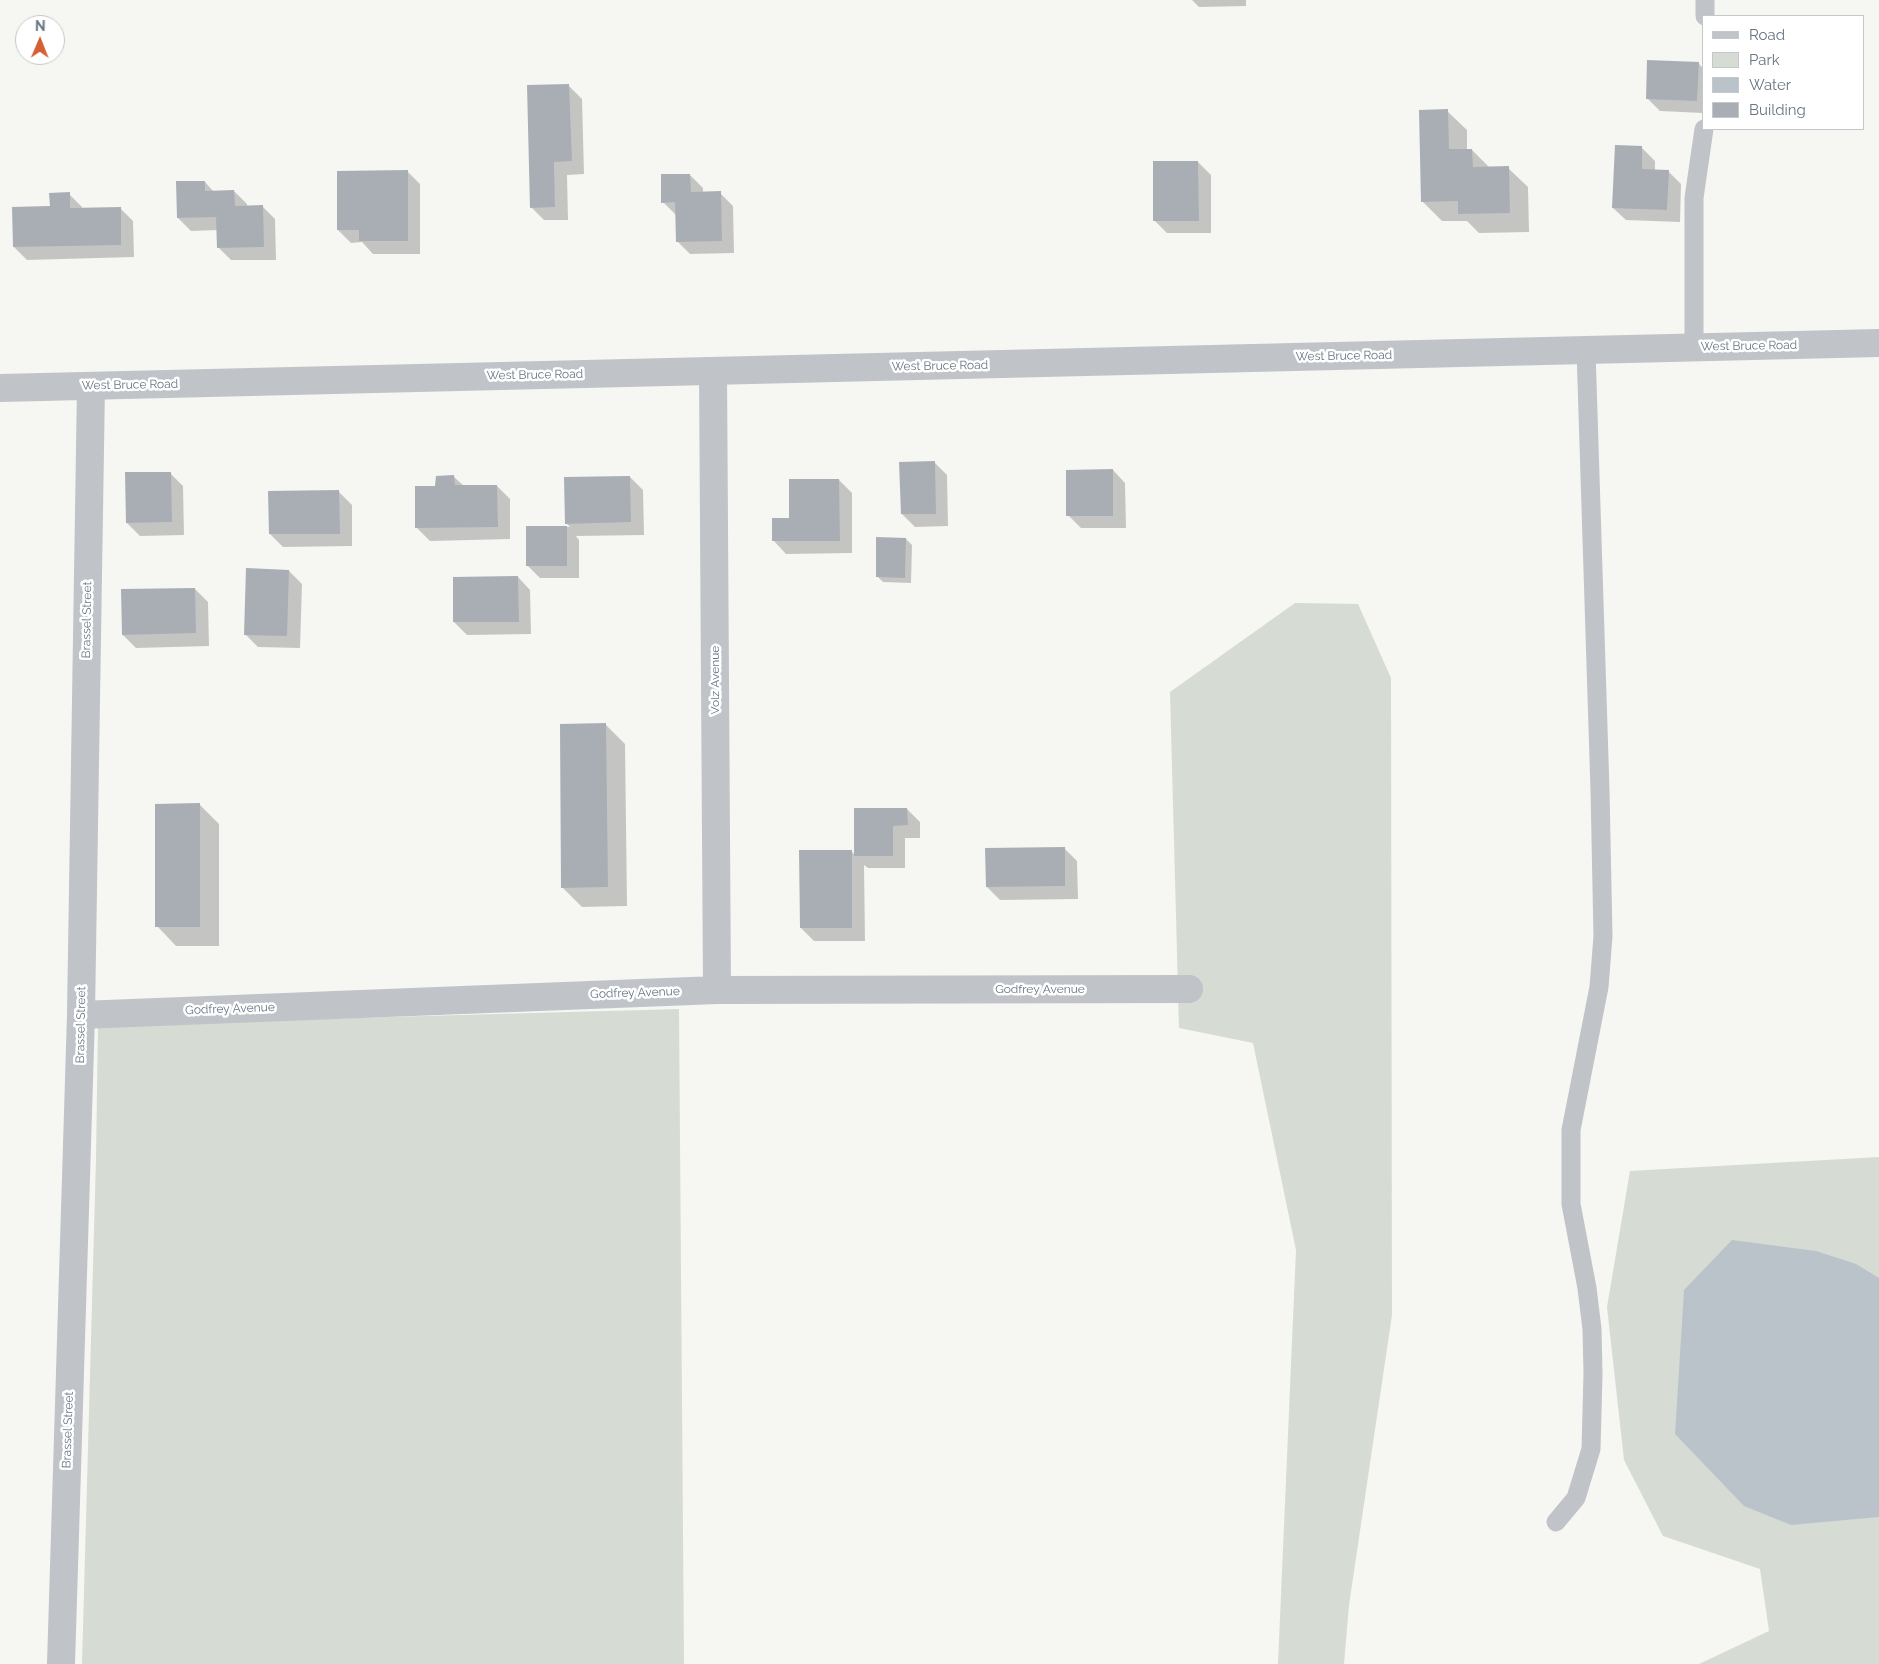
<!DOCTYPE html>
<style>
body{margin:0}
#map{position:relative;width:1879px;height:1664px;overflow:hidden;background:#f6f6f3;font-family:Raleway,sans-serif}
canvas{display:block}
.legend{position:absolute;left:1702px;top:15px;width:162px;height:115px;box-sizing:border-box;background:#fff;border:1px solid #c3c8cd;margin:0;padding:6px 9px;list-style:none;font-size:15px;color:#687582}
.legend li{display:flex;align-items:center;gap:10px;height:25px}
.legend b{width:25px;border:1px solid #c3c8cd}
.north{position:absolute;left:15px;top:15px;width:50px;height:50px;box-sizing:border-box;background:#fff;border:1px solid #c3c8cd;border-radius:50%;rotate:1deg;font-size:14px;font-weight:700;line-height:20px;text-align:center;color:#687582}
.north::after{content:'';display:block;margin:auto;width:18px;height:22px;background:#d46036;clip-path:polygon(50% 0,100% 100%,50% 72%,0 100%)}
</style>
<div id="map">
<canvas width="1879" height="1664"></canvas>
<ul class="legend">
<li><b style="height:6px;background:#c0c3c7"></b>Road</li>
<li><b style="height:14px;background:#d6dbd3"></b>Park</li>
<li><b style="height:14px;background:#bac3c9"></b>Water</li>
<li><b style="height:14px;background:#a8aeb4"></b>Building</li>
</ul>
<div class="north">N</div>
</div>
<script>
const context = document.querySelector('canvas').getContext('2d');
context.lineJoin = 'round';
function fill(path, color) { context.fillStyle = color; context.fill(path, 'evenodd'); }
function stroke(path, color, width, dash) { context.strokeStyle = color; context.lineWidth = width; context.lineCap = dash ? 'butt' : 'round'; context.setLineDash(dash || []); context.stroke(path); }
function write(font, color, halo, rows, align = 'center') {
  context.font = font + ' Raleway,sans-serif'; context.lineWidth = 5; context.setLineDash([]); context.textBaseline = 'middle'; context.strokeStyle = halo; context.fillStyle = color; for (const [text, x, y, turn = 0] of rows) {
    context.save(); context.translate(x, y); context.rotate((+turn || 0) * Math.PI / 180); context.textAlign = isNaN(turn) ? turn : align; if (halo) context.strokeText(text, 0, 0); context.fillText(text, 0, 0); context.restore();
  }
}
fill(new Path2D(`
 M1295,603L1358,604L1391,678L1392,1315L1349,1605L1344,1664H1278L1296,1250L1253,1043L1179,1028L1170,692Z
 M679,1009L684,1664H82L96,1159L98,1025Z
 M1879,1157V1664H1699L1769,1631L1760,1569L1663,1536L1624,1460L1607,1307L1630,1171Z`), '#d6dbd3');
fill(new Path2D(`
 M1732,1240L1816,1251L1856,1264L1879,1278V1517L1791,1525L1744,1506L1675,1434L1684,1290Z`), '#bac3c9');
fill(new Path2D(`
 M1192,0H1246V6L1199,7Z
 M1698,63L1703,68V113L1660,111L1647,98Z
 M569,86L582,99L584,174L567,175L568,220H544L531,207Z
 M1447,111L1467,130V150H1472L1490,168H1508L1528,187L1529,232L1479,233L1467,221H1442L1423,202Z
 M1642,148L1655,161V170L1668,171L1681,184L1680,222L1626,220L1613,208Z
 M1198,162L1211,175V233H1167L1155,221Z
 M407,171L420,184V254H373L362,242L351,243L338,230Z
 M690,175L703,188V193H720L733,206L734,253L690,254L677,241L676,215L663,202Z
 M205,182L214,192L234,191L247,204V207L262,206L275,219L276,260H231L218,247V230L191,231L178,218Z
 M69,194L82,207V209L120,208L133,221L134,257L27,260L14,247L51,208Z
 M934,462L947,475L948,526L915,527L902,514Z
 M1113,470L1125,483L1126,528H1081L1068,515Z
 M170,473L183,486L184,535L140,536L127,523Z
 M454,477L464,486H497L510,499V539L430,541L417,528L437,487Z
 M630,477L643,490L644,535L576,536L579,540V578H540L527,565V527H570L566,523Z
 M839,480L852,493V553L786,554L774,541L791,519Z
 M339,492L352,505V546L283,547L270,534Z
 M906,539L912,545L911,583L883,582L877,576Z
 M289,571L302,584L300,648L258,647L245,634Z
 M518,577L530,590L531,634L467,635L454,622Z
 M195,589L208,602L209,646L136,648L123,635Z
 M606,725L625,744L627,906L582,907L563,888Z
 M200,805L219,824V946H176L157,926Z
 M907,809L920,822V838H905V868H868L864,865L865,941H814L801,928L851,851L855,855Z
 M1064,848L1077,861L1078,899L1000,900L987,887Z`), '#0003');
fill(new Path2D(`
 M1647,60L1699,62L1697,101L1646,99Z
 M569,84L572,161L554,162L555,207L530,208L527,85Z
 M1448,109L1449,149H1472L1473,167L1509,166L1510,213L1458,214V201L1421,202L1419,110Z
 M1615,145L1642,146V169L1669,170L1667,210L1612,208Z
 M1153,161H1198L1199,221H1153Z
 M408,170V241H359V230H337V171Z
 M661,174H690L691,192L721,191L722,241L676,242L675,202L661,203Z
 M176,181H205V191L234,190L235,206L263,205L264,247L217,248L216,217L177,218Z
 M70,192V208L121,207V245L13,247L12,207L50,206L49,193Z
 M935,461L936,514H901L899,462Z
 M1113,469V516H1066V470Z
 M125,472H171L172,522L126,523Z
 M454,475L455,485H497L498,527L415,528V486H435L436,476Z
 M630,476L631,522L565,524L564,477Z
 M789,479H839L840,541H772V518H789Z
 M339,490L340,534H269L268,491Z
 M526,526H567V566H526Z
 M876,537L906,538L905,578L876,577Z
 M246,568L289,570L287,636L244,635Z
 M518,576L519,622H453V577Z
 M195,588L196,633L122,635L121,589Z
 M606,723L608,887L561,888L560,724Z
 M200,803V927H155V804Z
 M854,808H907L908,825L893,826V856H854Z
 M1065,847V886L986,887L985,848Z
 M799,850H852V928H800Z`), '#a8aeb4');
stroke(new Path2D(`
 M1705,0V16
 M1694,347V198L1704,129
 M1556,1522L1576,1498L1591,1449L1593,1374L1592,1329L1587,1288L1571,1204V1130L1599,987L1603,936L1600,790L1586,350`), '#c0c3c7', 19);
stroke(new Path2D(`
 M713,371L717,990
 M81,1015L717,990L1189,989
 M61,1664L81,1015L91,386`), '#c0c3c7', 28);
stroke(new Path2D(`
 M0,388L1879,343`), '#c0c3c7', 28);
write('12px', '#687582', '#fff', [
 ["West Bruce Road",1749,346,-1],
 ["West Bruce Road",1344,356,-1],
 ["West Bruce Road",940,366,-1],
 ["West Bruce Road",535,375,-1],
 ["West Bruce Road",130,385,-1],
 ["Brassel Street",87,620,-89],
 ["Volz Avenue",715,680,-90],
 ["Godfrey Avenue",1040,989],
 ["Godfrey Avenue",635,993,-2],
 ["Godfrey Avenue",230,1009,-2],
 ["Brassel Street",81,1025,-89],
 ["Brassel Street",68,1430,-88]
]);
</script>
